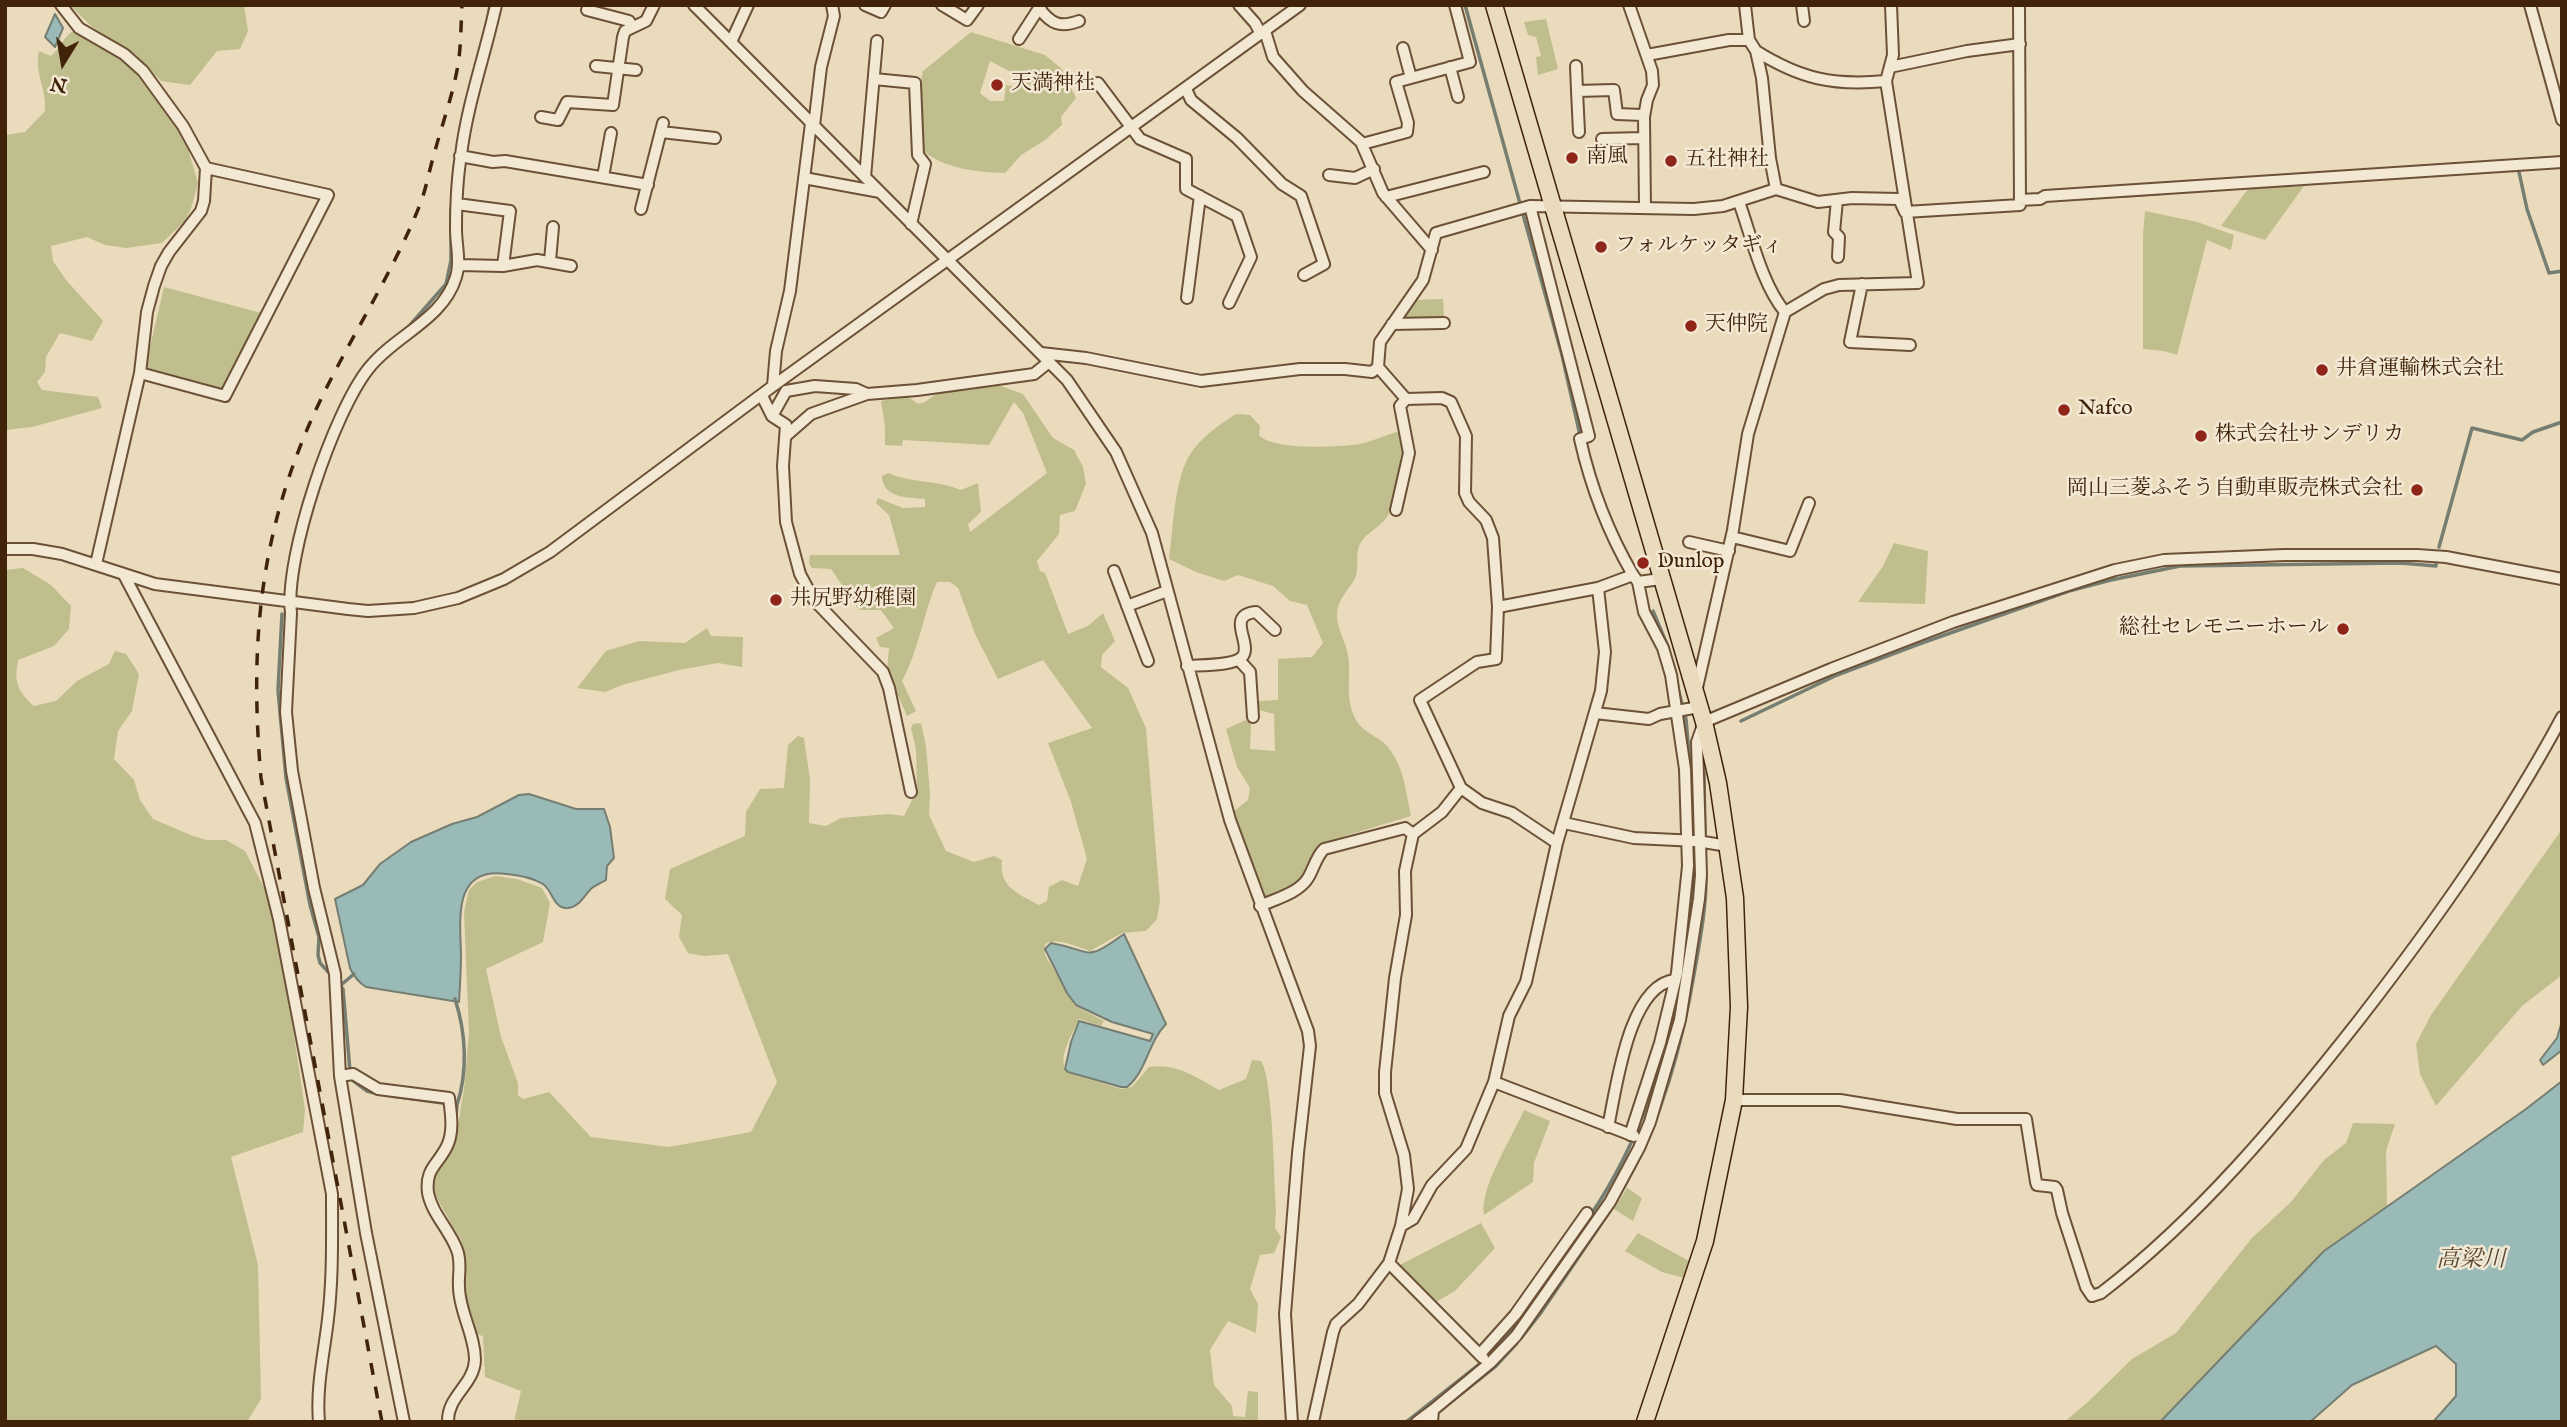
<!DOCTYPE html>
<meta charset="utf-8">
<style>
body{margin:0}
#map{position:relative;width:2567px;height:1427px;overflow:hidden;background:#ebdbbd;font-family:"IM FELL English",serif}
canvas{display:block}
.frame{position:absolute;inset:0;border:7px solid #41230a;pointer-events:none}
.north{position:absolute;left:28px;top:28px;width:70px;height:70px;-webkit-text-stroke:5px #f2e8d4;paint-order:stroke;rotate:191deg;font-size:19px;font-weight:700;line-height:28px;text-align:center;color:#41230a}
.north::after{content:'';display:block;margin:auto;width:24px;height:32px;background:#41230a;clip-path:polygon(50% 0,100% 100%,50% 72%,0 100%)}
</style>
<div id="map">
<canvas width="2567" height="1427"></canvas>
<div class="frame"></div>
<div class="north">N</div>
</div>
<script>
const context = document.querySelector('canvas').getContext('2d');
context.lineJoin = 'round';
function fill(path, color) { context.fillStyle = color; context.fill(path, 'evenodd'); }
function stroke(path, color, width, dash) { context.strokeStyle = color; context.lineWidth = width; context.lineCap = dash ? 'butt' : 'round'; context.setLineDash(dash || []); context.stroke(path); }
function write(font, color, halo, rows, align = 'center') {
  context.font = font + ' "IM FELL English","Noto Serif JP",serif'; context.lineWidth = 5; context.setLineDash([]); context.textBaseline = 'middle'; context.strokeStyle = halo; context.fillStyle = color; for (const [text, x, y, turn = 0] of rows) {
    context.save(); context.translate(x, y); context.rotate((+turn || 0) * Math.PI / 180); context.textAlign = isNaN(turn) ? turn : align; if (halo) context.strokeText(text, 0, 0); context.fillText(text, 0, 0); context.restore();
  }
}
fill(new Path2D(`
 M70,5H244L248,31L240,49L217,51L190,85L161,81L135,55L91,26Z
 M1546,19L1558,69L1538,75L1536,57L1541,56L1536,37L1528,35L1524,22Z
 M75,30L131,66L147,84L185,139L198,183L191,209L185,221L162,243L126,248L105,245L87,237L51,246L53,261L66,280L103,321L92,341L60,333L46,357L45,372L37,382L42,390L98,397L102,408L32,427L5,430V135L25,132L45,111C47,90 34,72 39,51L51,56C61,48 63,36 75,30Z
 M971,32L1045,55L1062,69L1076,98L1061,117L1062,125L1045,140L1021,155L1005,173C975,172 947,169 923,151L919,89L923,71ZM990,61L1013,73L1014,81L1018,83L1017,87L1006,85L1004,101H990L980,93Z
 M2304,186L2265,240L2221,226L2248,189Z
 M2145,211L2197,222L2234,235L2231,250L2207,240L2177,355L2164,351L2143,349V235Z
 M164,287L261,313L225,387L218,390L147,370L146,364Z
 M1443,299L1444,317L1398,319L1414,300Z
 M996,384L1023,394L1053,438L1074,450L1083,467L1086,484L1075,511L1060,515L1059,534L1037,561L1040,571L1045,573L1068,634L1088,626L1103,613L1115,641L1102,655L1101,667L1128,688L1146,728L1160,901L1157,919L1146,931L1122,933L1090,951C1076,947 1058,937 1045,944V955L1075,1006L1104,1021L1101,1026L1079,1019C1073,1033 1055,1061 1068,1073L1121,1089L1132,1087L1149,1067C1176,1063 1196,1077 1219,1090L1246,1079L1252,1060L1261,1061C1273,1078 1274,1180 1276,1209L1275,1228L1281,1237L1274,1253L1260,1255L1250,1289L1258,1304L1256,1333L1228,1321L1210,1350L1214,1385L1232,1406L1233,1416L1245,1417L1248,1391L1258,1392V1422H514L521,1391L485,1377L483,1336L472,1333L463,1289L466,1258L461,1240L433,1192L434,1175L455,1144L464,1089L469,1033L464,912L469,890L477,882L495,876L517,879L542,888L550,903L543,942L486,969L501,1037L518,1083V1095L523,1099L549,1092L591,1137L669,1147L751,1132L777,1082L728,954L704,956L688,953L679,937L682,915L665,899L670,869L745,836L746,812L760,789L784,788L788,745L798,736L804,738L810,780L809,823L826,826L841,818L889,814L904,816L917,790L916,749L911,728L913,724L921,723L926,746L930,794L929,815L946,851L974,862L994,856L1002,860C998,887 1019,894 1039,905L1047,901L1049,887L1062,880L1078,886L1087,859L1071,802L1048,743L1092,728L1043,660L998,679L976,636L958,588L950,582H937C923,614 919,650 902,681L916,711L907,716L887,670L889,648L880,647L876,638L894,628L881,610H859L831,569L812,568L809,563L810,555H900L889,515L876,503L878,498L903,508L925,507V499C908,497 883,499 882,476L888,473C911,483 937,480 961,490L978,483L981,512L968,524L970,532L1047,473L1023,413L1014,402L989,445L903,440L902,446L885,445V426L881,401L906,395L918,404L925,402L939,392Z
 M1236,414L1250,415L1260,426L1259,435C1273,451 1338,447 1360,444C1372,441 1384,436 1396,432L1403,435C1404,456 1399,506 1383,522C1376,529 1365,534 1360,544C1355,554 1359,565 1356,576C1351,588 1337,599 1337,614C1336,628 1346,641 1348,655C1352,679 1343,700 1358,723C1365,733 1379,737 1387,746C1404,766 1406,792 1411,816L1318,844L1305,876L1276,896L1266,899L1258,889L1233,812L1248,800L1250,788L1237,767L1226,729L1246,720L1251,723L1250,749L1275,751L1274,714L1259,710V701L1278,700V659L1312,657L1323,643L1307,605L1290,601L1273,586L1238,575L1224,581L1196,572L1169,559C1173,530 1174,484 1188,458C1198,439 1219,425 1236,414Z
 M1894,543L1928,551L1925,604L1858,602L1883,566Z
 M23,568L51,585L71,606L69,629L54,646L18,660C14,682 17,691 34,706L56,701L77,681L109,664L115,651L126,654L139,674L132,711L118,731L114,759L134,780L140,800L153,819L193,836L207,840H226L245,851L269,897L292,1022L305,1109L303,1132L231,1157L258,1265L261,1399L247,1422H5V570Z
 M707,628L711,636L743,637L742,667L718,663L679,670L622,685L605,692L577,688L606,651L639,641L685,643Z
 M2562,829V975L2522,1006L2436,1106L2420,1074L2416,1044L2431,1015Z
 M1524,1110L1550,1121L1534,1163L1533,1182L1484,1215C1479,1188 1513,1136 1524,1110Z
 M2353,1123L2395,1124L2386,1151L2387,1207L2324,1251L2160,1422H2064L2088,1402L2132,1359L2176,1333L2252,1238L2291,1202L2324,1160L2346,1143Z
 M1627,1188L1642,1198L1633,1221L1614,1209Z
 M1481,1223L1495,1248L1455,1291L1431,1305L1396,1267Z
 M1638,1233L1689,1261L1684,1278L1662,1272L1625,1251Z`), '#bfbe8c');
const water = new Path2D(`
 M55,14L63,28L55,47L45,37Z
 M529,794L576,809H604L610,827L614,858L607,866L606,880C601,883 596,885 592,888C584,895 580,907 568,908C554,910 553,891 543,884C533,878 518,875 507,874C453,866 460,918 461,954C461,970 460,986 459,1002L366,987C358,982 354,977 350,968L335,899L363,885L380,864L411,842L452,824L477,817L519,795Z
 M1124,934L1166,1024C1148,1042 1147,1071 1127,1087H1121L1068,1072L1065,1069L1071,1042L1079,1021L1150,1041L1153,1034L1112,1022L1076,1005L1067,993L1045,949L1051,943C1094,951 1084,963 1124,934Z
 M2562,1021V1050L2543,1065L2540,1060L2557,1038Z
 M2562,1081V1422H2433L2456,1396V1364L2436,1346L2352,1385L2310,1422H2160L2324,1251L2526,1109Z`);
fill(water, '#99bab7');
stroke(water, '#767e72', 2);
stroke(new Path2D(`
 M1465,5L1562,355L1580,435
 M488,17L490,5
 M454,170L461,126
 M2519,172L2527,209L2549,273L2562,271
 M2123,196L2168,193
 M411,324L446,284L451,260V209
 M2439,547L2472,428L2522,440L2533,432L2562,422
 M1653,611L1668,647
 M282,614L278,690L286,778L310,905L319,937L318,955L320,963L333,977
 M1678,689L1686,719L1690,767
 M1741,721L1837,675L1919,644L2069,591L2111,580L2180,566L2401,563L2436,566V564
 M1704,773L1705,840
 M338,983L343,989L350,1071
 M341,985L354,974
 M455,999C466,1033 468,1071 457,1105
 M351,1079L367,1091L378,1094
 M392,1096L457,1105L456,1116
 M1624,1187C1662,1119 1682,1046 1695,969C1700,940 1706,909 1706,879
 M1590,1216C1645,1135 1673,1041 1686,944C1689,919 1693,895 1693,869
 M464,1291L469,1315
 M1522,1337L1540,1314L1610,1211
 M469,1388L477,1374
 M1436,1414L1495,1367L1517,1343
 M1406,1422L1482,1362L1516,1324L1546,1280`), '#767e72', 3.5);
const minor = new Path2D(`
 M61,5L79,28L124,54L143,71L183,126L206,168L204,201L201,211L169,252L161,266L154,286L147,312L140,373L96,564
 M694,5L1067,380L1116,452L1152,533L1230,820L1308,1031L1310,1046L1298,1153L1285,1314L1292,1422
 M865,5L881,12L885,5
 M942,5L967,20L978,5
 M1239,5L1255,23L1261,34
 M1629,5L1652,71L1653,85L1647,100L1644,117L1645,208
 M1745,5L1749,40L1756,51L1762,78L1770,158L1776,189
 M1802,5L1804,21
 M2530,5L2562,120
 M1039,8C1051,24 1060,28 1079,21
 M587,10L629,21L632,26
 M1265,31L1273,57L1303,91L1361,142L1383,193L1432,250
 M1019,39L1041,5
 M731,42L748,5
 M1403,48L1411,78
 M1756,51C1801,79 1833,86 1886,81
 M1647,55L1729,40H1749
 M596,66L636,70
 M1576,66L1577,91
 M1450,67L1458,97
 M1890,67L1967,51L2020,44
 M874,79L915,83L918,155L925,164L911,224
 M1098,83L1140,139L1186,159V189L1237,216L1251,257L1229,303
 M1186,89L1191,100L1237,138L1282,184L1301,196L1324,264L1304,275
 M541,117L558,120L567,102L613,105L623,37L625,31L646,21L654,5
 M814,126L821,67L834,16L832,5
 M661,132L715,138
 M1579,132L1577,91L1614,90L1617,114L1642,115L1644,117
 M1602,139L1643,138
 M1362,144L1407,132L1408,123L1396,82L1470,62L1455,5
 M460,156L493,162L505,161L648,185
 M1329,175L1355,178L1374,169
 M603,177L611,133
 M865,177L877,41
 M804,178L880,192
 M1386,197L1484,172
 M1837,200L1834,232L1839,237L1838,257
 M2020,200L2040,199L2045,196L2562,162
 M1739,202C1751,235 1762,285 1785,312
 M457,204L510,211L503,266
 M1530,206L1589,436L1580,439C1591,488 1608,532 1633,575
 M641,209L663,123
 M1905,212L2020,205L2019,5
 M550,261L553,227
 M459,265L503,266L537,260L571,266
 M1862,284L1850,342L1910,345
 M1187,298L1200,196
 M1392,324L1444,323
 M1041,353L1086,358L1201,381L1300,369H1345L1372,372L1378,367L1380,342L1423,280L1436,233L1530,206L1694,209L1723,206L1776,189L1818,202L1852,198L1899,199L1905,212
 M1378,367L1406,399L1442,398L1451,402L1466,436L1465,493L1469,502L1486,520L1493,538L1498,607L1496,659L1477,662L1420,700L1461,788L1482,803L1512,813L1557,843
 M140,373L225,396L328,195L206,168
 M773,386L776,351L790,291L811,123
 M762,396L772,416L786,425L783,466L786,522L800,574L814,600L883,672L889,688L911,792
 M772,416L786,391L815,386L856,389L867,394L917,390L1034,374L1049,362
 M787,435L811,414L867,394
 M1396,510L1409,453L1400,406L1406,399
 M1732,537L1790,551L1809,503
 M1689,542L1729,551
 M5,549H33L62,554L155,584L348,609L368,611L414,608L458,598L504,579L550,552L773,386L1300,5
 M1114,571L1148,661
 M124,575L255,823L279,919L332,1194C332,1236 333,1278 328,1319C324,1354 316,1387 319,1422
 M1127,606L1167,591
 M1498,607L1598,588L1633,575L1638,582L1661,579
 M1239,660L1250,672L1253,717
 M1187,666C1200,665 1234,666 1242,657C1254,645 1224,615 1256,612L1275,630
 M1696,692L1733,530L1748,434L1785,312L1824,289L1839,285L1918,283L1886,81L1893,55L1891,5
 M1595,713L1649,719L1660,714L1699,707
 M1564,823L1634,838L1697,841L1728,846
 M1260,906C1275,899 1299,893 1308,878C1314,868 1316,857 1324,849L1405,828L1413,834
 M340,1076L353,1074L378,1089L449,1098C451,1113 454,1132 447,1146C438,1165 425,1168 428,1193C432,1214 450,1230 457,1250C462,1263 458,1274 459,1287C459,1311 475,1335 475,1360C474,1385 447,1396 448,1422
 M1494,1082L1634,1136
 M1734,1100H1840L1957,1119H2026L2036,1182L2037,1185L2055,1187L2057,1190L2062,1213L2086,1287L2092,1296L2101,1293C2200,1217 2282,1118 2359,1020C2434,923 2504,825 2562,717
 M1608,1127C1616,1091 1628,985 1675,980
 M1630,1135L1660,1043L1677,973L1688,866L1685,769L1671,675L1663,648L1644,612L1638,582
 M1401,1226L1413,1219L1432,1185L1466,1149L1494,1082L1509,1016L1526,982L1557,843L1601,691L1605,652L1598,588
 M1389,1263L1483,1358
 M1480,1354L1515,1315L1587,1213
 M404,1422L366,1233L340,1076L335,974L314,888L292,771L286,712L291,613C284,558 334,411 369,368C395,335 443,320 456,277C461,262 456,245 456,229C456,205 457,179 461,155C467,105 485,55 496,5
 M1313,1422L1333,1332L1336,1324L1358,1304L1389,1263L1401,1226L1408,1189L1404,1155L1385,1093V1072L1395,978L1406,915L1405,871L1413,834L1442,812L1461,788
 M1417,1422L1433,1410
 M1432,1422L1433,1410L1490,1363L1516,1336L1610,1202L1639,1148L1650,1122L1680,1020L1699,899L1701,875L1697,742L1704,722L1831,669L1953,622L2115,570L2164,560L2284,555H2417L2446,557L2562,579`);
const highway = new Path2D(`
 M1494,5L1704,722L1718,783L1735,898L1739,1007L1734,1100L1705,1241L1645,1422`);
stroke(minor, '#6c5137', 14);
stroke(highway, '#41230a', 19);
stroke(minor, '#f2e8d4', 10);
stroke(highway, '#ebdbbd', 16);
stroke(new Path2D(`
 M382,1422L261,778C250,651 258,543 309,425C342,349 391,279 421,202C427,185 430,167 435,151C443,121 455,89 459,58C461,41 461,23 462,5`), '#41230a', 3.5, [12, 12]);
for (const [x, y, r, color] of [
 [997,85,7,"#8f2418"],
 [1572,158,7,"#8f2418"],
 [1671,161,7,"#8f2418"],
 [1601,247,7,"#8f2418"],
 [1691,326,7,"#8f2418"],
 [2322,370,7,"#8f2418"],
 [2064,410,7,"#8f2418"],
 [2201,436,7,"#8f2418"],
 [2417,490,7,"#8f2418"],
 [1643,563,7,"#8f2418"],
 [776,600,7,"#8f2418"],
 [2343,629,7,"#8f2418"]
]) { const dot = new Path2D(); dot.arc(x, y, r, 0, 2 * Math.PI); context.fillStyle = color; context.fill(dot); stroke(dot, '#f2e8d4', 2.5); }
write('21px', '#41230a', '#f2e8d4', [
 ["天満神社",1011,85],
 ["南風",1586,158],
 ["五社神社",1685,161],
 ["フォルケッタギィ",1615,247],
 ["天仲院",1705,326],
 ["井倉運輸株式会社",2336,370],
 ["Nafco",2078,410],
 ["株式会社サンデリカ",2215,436],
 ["岡山三菱ふそう自動車販売株式会社",2403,490,"right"],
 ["Dunlop",1657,563],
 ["井尻野幼稚園",790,600],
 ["総社セレモニーホール",2329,629,"right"]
], 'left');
write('italic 23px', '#574935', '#f2e8d4', [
 ["高梁川",2471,1261]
]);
</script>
